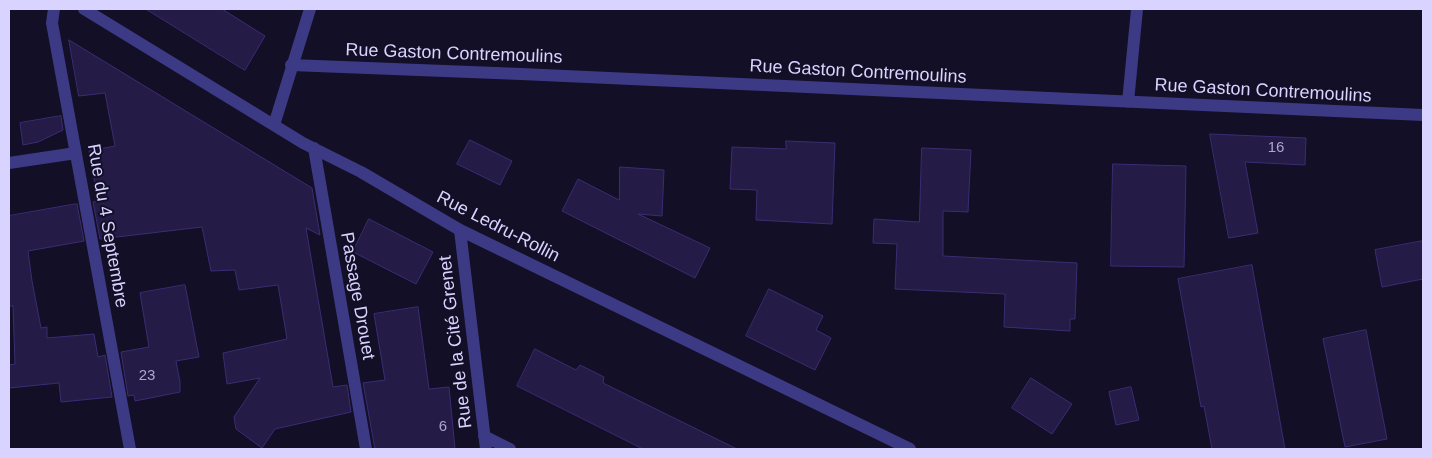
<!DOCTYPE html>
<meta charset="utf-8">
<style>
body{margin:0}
#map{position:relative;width:1432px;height:458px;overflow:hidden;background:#130f26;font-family:Helvetica,sans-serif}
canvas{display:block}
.frame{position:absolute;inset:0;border:10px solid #d9d4ff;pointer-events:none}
</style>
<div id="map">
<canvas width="1432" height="458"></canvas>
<div class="frame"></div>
</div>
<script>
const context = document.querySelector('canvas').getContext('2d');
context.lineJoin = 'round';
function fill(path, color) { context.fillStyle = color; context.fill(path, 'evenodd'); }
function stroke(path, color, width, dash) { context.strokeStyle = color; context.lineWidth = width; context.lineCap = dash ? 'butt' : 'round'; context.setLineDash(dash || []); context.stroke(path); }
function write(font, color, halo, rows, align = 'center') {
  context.font = font + ' Helvetica,sans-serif'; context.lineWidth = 4; context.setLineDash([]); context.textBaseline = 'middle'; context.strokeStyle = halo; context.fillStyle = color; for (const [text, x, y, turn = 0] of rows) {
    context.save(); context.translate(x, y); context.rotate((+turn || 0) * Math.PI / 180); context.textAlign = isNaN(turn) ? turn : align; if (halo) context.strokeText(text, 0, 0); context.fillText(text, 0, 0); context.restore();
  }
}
const building = new Path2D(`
 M146,9H222L265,36L245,70Z
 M69,40L312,188L320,235L306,228L333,387L347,385L351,412L275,429L262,448L236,429L234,417L260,378L227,384L223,353L287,339L278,285L239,290L235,270L211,271L202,227L100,239L93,202L98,201L89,151L115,146L105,93L79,96Z
 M61,116L63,130L38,142L23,145L20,123Z
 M1210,134L1306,138L1305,165L1245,162L1258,233L1229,238Z
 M470,140L512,161L500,185L457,164Z
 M786,141L835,143L832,224L756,220L757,190L730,189L732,147L786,149Z
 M922,148L971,150L968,212L943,211V256L1077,263L1075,319H1070V331L1004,327L1005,294L895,289L897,244L873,243L874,219L919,222Z
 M1113,164L1186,166L1184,267L1111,266Z
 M620,167L664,170L662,216L638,214L710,248L695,278L562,211L578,179L619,200Z
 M77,204L84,241L28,251L32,281L41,328L47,327V338L94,334L98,357L105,355L112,397L61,402L59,383L9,388V365L15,364L13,306H9V216Z
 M369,219L433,252L416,284L353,252Z
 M1423,241V279L1382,287L1375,250Z
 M1252,265L1285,449H1212L1204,406L1201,407L1178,279Z
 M185,285L199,357L176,361L180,382V392L135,401L134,395L128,396L121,352L149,347L140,293Z
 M769,289L823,316L816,330L831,338L815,370L746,336Z
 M418,307L429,389L449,387L455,449H375L363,383L385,380L374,314Z
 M1366,330L1387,439L1345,447L1323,339Z
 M535,349L576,370L580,365L604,377L603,383L737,449H643L517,386Z
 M1031,378L1072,404L1052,434L1012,408Z
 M1131,387L1139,420L1116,425L1109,392Z`);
fill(building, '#241b47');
stroke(building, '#3b2d73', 1);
stroke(new Path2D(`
 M54,9L52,23L130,449
 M84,9L303,143L361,172L460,230L910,449
 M291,65L521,74L1423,115
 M1128,102L1137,9
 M274,125L310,9
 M314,148L366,449
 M9,163L76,153
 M460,230L486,449
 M484,436L510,449`), '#3d3a85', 12);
write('15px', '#aca6d1', null, [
 ["16",1276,148],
 ["23",147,376],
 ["6",443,427]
]);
write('18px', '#d9d4ff', '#130f26', [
 ["Rue Gaston Contremoulins",454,54,2],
 ["Rue Gaston Contremoulins",858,72,3],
 ["Rue Gaston Contremoulins",1263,91,3],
 ["Rue du 4 Septembre",107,226,80],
 ["Rue Ledru-Rollin",498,227,27],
 ["Passage Drouet",357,296,80],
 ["Rue de la Cité Grenet",456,342,-97]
]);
</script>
